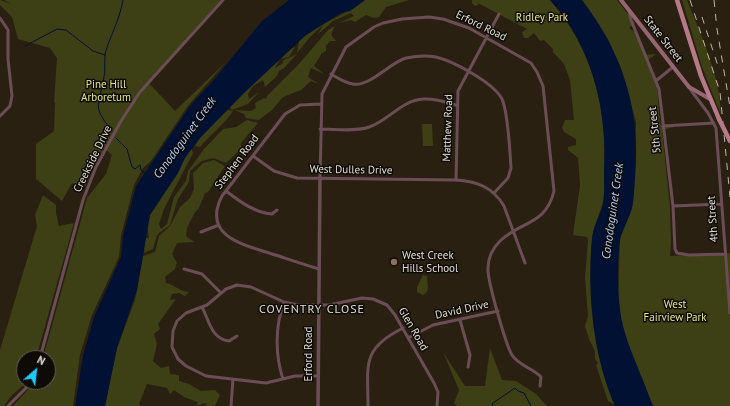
<!DOCTYPE html>
<style>
body{margin:0}
#map{position:relative;width:730px;height:406px;overflow:hidden;background:#292012;font-family:"PT Sans",sans-serif}
canvas{display:block}
.north{position:absolute;left:16px;top:350px;width:40px;height:40px;box-sizing:border-box;background:#0e0a05;border:1px solid #635e58;border-radius:50%;rotate:28deg;font-size:11px;font-weight:700;line-height:16px;text-align:center;color:#e3ddd4}
.north::after{content:'';display:block;margin:auto;width:14px;height:18px;background:#1cc9fc;clip-path:polygon(50% 0,100% 100%,50% 72%,0 100%)}
</style>
<div id="map">
<canvas width="730" height="406"></canvas>
<div class="north">N</div>
</div>
<script>
const context = document.querySelector('canvas').getContext('2d');
context.lineJoin = 'round';
function fill(path, color) { context.fillStyle = color; context.fill(path, 'evenodd'); }
function stroke(path, color, width, dash) { context.strokeStyle = color; context.lineWidth = width; context.lineCap = dash ? 'butt' : 'round'; context.setLineDash(dash || []); context.stroke(path); }
function write(font, color, halo, rows, align = 'center') {
  context.font = font + ' "PT Sans",sans-serif'; context.lineWidth = 3; context.setLineDash([]); context.textBaseline = 'middle'; context.strokeStyle = halo; context.fillStyle = color; for (const [text, x, y, turn = 0] of rows) {
    context.save(); context.translate(x, y); context.rotate((+turn || 0) * Math.PI / 180); context.textAlign = isNaN(turn) ? turn : align; if (halo) context.strokeText(text, 0, 0); context.fillText(text, 0, 0); context.restore();
  }
}
fill(new Path2D(`
 M0,0L11,4L4,0H221L148,82L175,111L225,63L187,107L151,161L143,168L134,185L121,236L119,257L92,315L80,355L73,406H13L35,382H48V358H43L87,198L106,174L112,155L104,148L85,187L72,183L62,201L36,179V144L54,131L55,103L54,102L57,58L50,48L18,39L12,17L0,5Z
 M365,0H409L386,7L379,17L374,18L366,15L355,22L351,20L339,23L354,16L351,13L333,21L318,34L323,25L310,37L297,53L299,41C319,23 344,16 365,0Z
 M472,0H550C593,48 608,111 604,174C604,183 605,196 602,205C599,216 593,227 592,239C587,296 596,350 614,404L608,401L596,365L598,363L595,359V351L589,339L585,326L588,316L585,278L588,240L587,237L573,235L580,185L578,158L568,150V147L576,145V139L564,132L562,128L565,120H574L570,80L564,64L553,52V49L544,40L540,41L534,33L528,38H524L522,32L527,29L478,3V5L475,6L472,3Z
 M582,0H617L635,23L629,28L637,34L644,55L656,54L648,60L657,85L660,124L674,127L662,130L670,207L671,243L670,256L730,253V406H653L629,349L622,327L618,299L620,237L632,208L634,191L636,122L621,68L608,39Z
 M682,0H687C702,38 720,75 721,115L702,67Z
 M335,26C331,33 330,35 336,41H330L326,46V51L322,53L314,66L324,74L311,68L308,77L319,84L311,81L301,90L283,97L272,110L259,120L246,118L244,114L235,110L251,111L256,108L255,103L264,98L266,99L267,96L299,64L328,30Z
 M295,47L289,57L280,59L275,68L282,64L284,60L297,54L284,68L279,71L277,76L265,87L263,80L253,86L248,94L249,99L259,92L248,104L232,110L230,107L256,77H261C269,64 279,51 295,47Z
 M228,110L233,111C224,125 211,134 200,147L195,146C203,132 215,119 228,110Z
 M247,120L258,123L241,143V149L226,163L213,158L202,161L190,171L189,182L178,199L170,225L157,235L153,249L144,253L145,238H149L147,225L149,215L191,148L193,153L164,209L159,224L161,229L167,224L174,197L186,181L188,171L204,149L223,129L236,127Z
 M422,124H432L433,146H423Z
 M214,160L225,166L208,192L205,193L199,208L194,214L187,228L186,236L194,242L177,243L172,254L177,263L175,269L165,277L166,283C175,285 181,292 189,292L185,296L179,293L172,294L170,300L176,299L158,324L160,329L154,334L157,344L153,361L161,368L169,366L170,374L179,375V381L189,384L201,391L215,390L220,395L215,406H206L207,404L204,403L196,406L198,402L184,397L174,390L170,394L167,388L147,384L139,404L141,406H105L117,348L135,300L143,256L155,252L159,236L170,226L180,207L190,198L194,189L193,173L203,163Z
 M43,195L56,205V213L59,226L74,223L36,358H24V382H27L11,396L4,406H0V350L37,226L35,215Z
 M423,275L427,276L428,289L426,293L423,295L417,292V287Z
 M490,348L502,380L516,381L536,394L547,406H457L454,403L459,390L443,352L465,386H485Z`), '#3d3f15');
fill(new Path2D(`
 M289,0H365L350,11L341,13L306,35L243,94L199,139L185,158L178,173L150,215L137,290L117,348L105,406H75L83,356L94,317L121,257L123,236L136,186L190,106L212,82L262,21Z
 M550,0H582C623,54 641,110 635,178C634,188 634,199 632,208C629,218 624,227 621,236C617,250 618,285 619,300C621,330 631,350 642,378C646,387 649,397 653,406H615C593,356 587,294 592,239C593,227 600,216 603,204C605,195 604,183 604,174C608,112 593,47 550,0Z`), '#013');
stroke(new Path2D(`
 M25,46L57,29L66,30L93,51L105,55
 M112,131C91,105 99,106 104,77C106,67 103,58 107,47C113,31 120,17 123,0
 M116,138L127,149L132,167L135,169L140,165L141,170L146,174
 M492,406L493,403L515,388L518,391L524,393L531,406`), '#013', 1);
stroke(new Path2D(`
 M629,11L631,20L659,89L673,206L675,249L677,253L689,255L725,254
 M0,18L8,30V59L12,96L10,106L0,116
 M331,74C338,78 345,83 353,84C370,87 389,63 406,58C416,56 426,55 436,57C453,61 494,83 502,99C508,112 510,152 511,168L508,178L494,193
 M657,80L673,67
 M690,89L708,113L716,128L730,313
 M663,126L714,123
 M320,129C335,129 355,132 369,127C388,121 402,100 423,99C434,98 446,102 456,105
 M253,156L274,171L297,178L456,180C476,181 493,187 504,206L525,263
 M320,179L322,94L346,47L374,27L383,23L402,19L429,17L443,19L469,28L531,63L537,72L543,86L554,191C546,225 521,221 500,241C493,248 488,258 488,268C487,280 506,345 512,355C519,366 533,368 541,377L540,386
 M456,180L458,91L499,14
 M226,191C239,201 255,213 272,214L277,210
 M673,206L721,204
 M201,232L219,225
 M184,269L202,274L221,293
 M319,269C302,264 285,258 269,253C241,244 202,235 222,196L285,114L300,105L321,104
 M202,307C209,320 211,339 229,341L237,336
 M460,320L470,355L468,367
 M408,338L433,325L498,311
 M40,358L83,200L96,167L121,121L140,92L223,0
 M318,376H295L266,383L206,376L186,366L178,359L172,347L173,331L177,321L186,313L207,305L226,289L237,285L251,287L284,302L298,305H329L362,298L373,299L387,305L395,315L434,383L438,392L437,406
 M283,379C275,355 275,326 284,302
 M8,406L32,382
 M231,406L233,379
 M368,406C368,365 361,349 403,328`), '#6b4e55', 3);
stroke(new Path2D(`
 M318,406L320,179`), '#6b4e55', 3.5);
stroke(new Path2D(`
 M621,0L689,87L710,99`), '#956672', 4);
stroke(new Path2D(`
 M677,0L701,76L719,119`), '#b57988', 4.5);
stroke(new Path2D(`
 M690,0L720,92L730,197
 M714,0L717,29L730,107
 M702,17L718,66`), '#bdb6ac', 1, [7, 7]);
stroke(new Path2D(`
 M719,119L730,141`), '#b57988', 4.5);
for (const [x, y, r, color] of [
 [394,262,4,"#8d6e63"]
]) { const dot = new Path2D(); dot.arc(x, y, r, 0, 2 * Math.PI); context.fillStyle = color; context.fill(dot); stroke(dot, '#0e0a05', 1.5); }
write('11px', '#e6ec8b', '#0e0a05', [
 ["Ridley Park",542,18],
 ["Pine Hill",106,85],
 ["Arboretum",106,98],
 ["West",675,305],
 ["Fairview Park",675,318]
]);
write('11px', '#e3ddd4', '#0e0a05', [
 ["Erford Road",481,26,26],
 ["State Street",663,39,52],
 ["Matthew Road",448,128,-88],
 ["5th Street",655,130,-96],
 ["Creekside Drive",93,159,-64],
 ["Stephen Road",237,162,-53],
 ["West Dulles Drive",351,170,1],
 ["4th Street",713,219,-94],
 ["David Drive",462,310,-12],
 ["Glen Road",413,329,60],
 ["Erford Road",309,354,-90]
]);
write('11px', '#e3ddd4', '#0e0a05', [
 ["West Creek",402,256],
 ["Hills School",402,269]
], 'left');
write('italic 12px', '#b1d0fe', '#0e0a05', [
 ["Conodoguinet Creek",185,138,-54],
 ["Conodoguinet Creek",613,211,-82]
]);
context.letterSpacing = '1px';
write('12px', '#e3ddd4', '#0e0a05', [
 ["COVENTRY CLOSE",312,310]
]);
context.letterSpacing = '0px';
</script>
